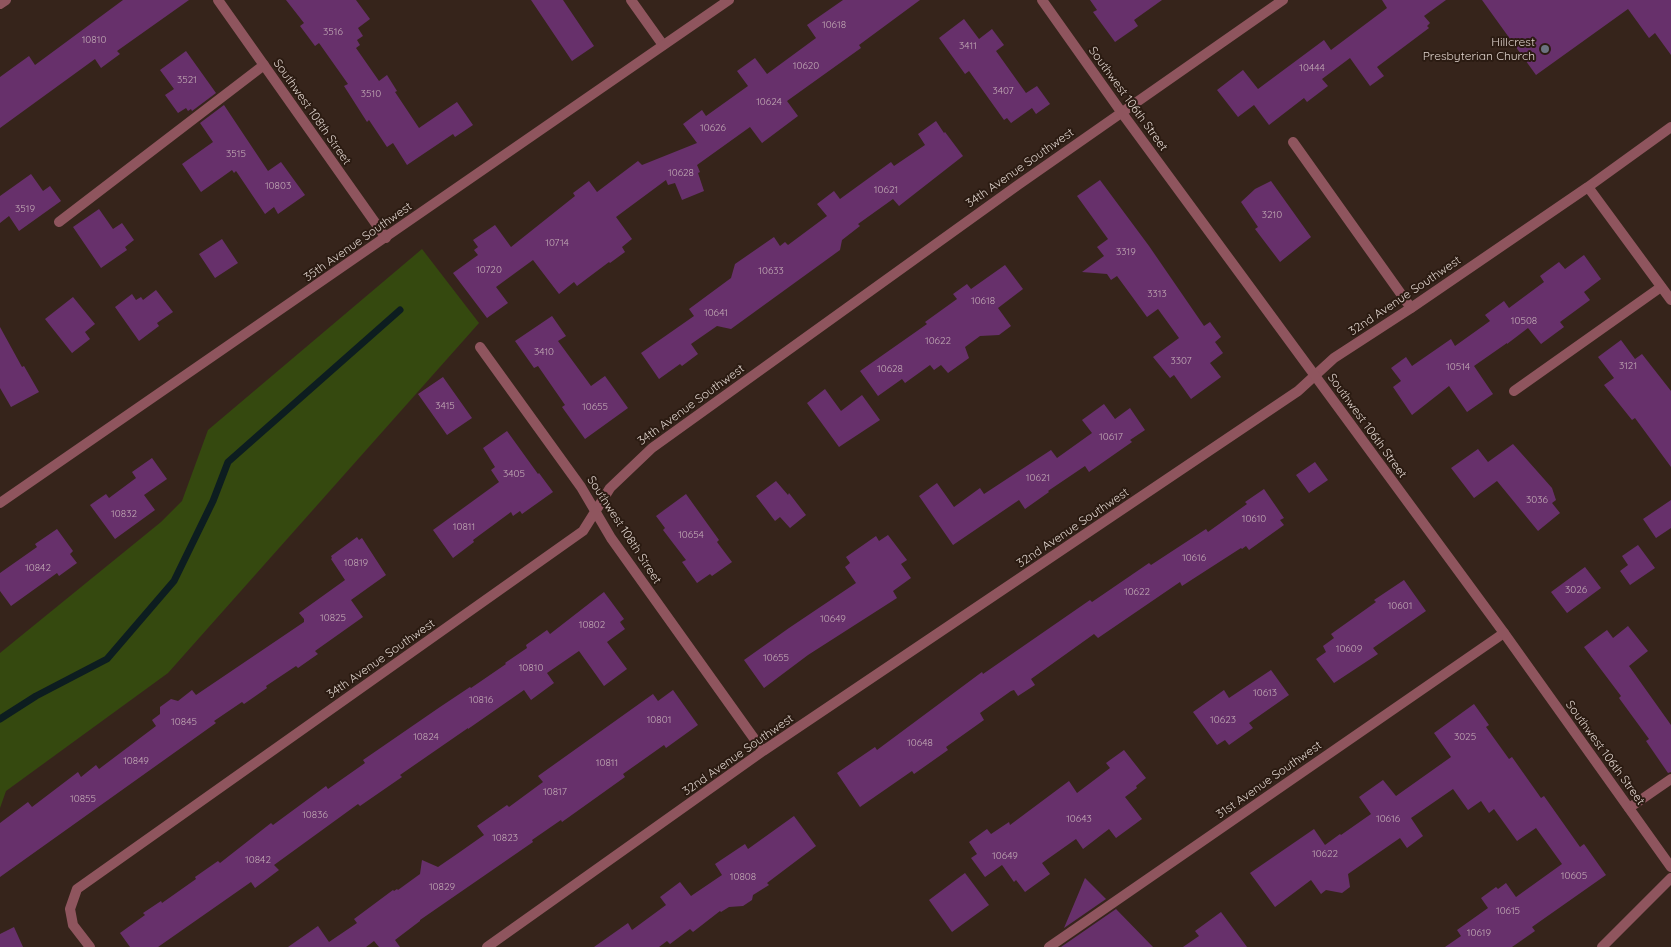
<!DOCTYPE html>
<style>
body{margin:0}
canvas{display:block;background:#36241b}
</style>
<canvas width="1671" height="947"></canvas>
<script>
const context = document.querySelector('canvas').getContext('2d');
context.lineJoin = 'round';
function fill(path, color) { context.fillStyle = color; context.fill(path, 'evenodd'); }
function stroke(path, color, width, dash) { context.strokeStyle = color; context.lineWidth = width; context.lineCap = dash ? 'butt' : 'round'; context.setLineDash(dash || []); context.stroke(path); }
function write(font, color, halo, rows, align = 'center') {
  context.font = font + ' Quicksand,sans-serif'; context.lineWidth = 4; context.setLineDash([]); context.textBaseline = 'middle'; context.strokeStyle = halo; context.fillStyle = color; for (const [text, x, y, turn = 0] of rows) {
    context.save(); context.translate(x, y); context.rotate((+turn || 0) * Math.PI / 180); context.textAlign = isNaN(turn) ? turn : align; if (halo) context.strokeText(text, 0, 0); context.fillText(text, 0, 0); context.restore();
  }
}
fill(new Path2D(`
 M422,249L479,323L168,673L6,791L0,808V653L161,522L182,501L208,430Z`), '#35490f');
stroke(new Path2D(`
 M0,719L36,696L107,659L174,581L213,501L228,462L400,310`), '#0d1d20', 7);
fill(new Path2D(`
 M123,0H189L117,51L120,54L101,68L95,59L0,128V77L29,56L35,65Z
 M286,0H356L370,19L358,28L363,36L357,40L360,45L356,48L379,81L387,75L397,91L395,92L419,128L457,102L473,125L455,137L453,134L407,165L393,143L387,147L369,120L367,122L344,86L348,84L319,43L315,46L300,26L304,23Z
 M531,0H563L594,46L572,61Z
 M843,0H920L859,45L861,48L787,101L798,116L762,143L750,127L697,165L700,172L698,173L704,191L682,200L675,183L668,185L666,180L616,217L632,239L622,247L625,252L610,263L609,262L577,286L574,282L559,294L533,260L496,287L508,303L487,318L453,273L478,255L474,250L478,247L473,240L495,225L511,247L575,196L573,193L589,181L597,192L638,161L642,165L697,143L683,124L702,110L706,116L748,86L737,71L755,58L767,74L816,38L807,25Z
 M1090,0H1162L1134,20L1138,26L1115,42L1093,12L1097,10Z
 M1382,0H1446L1424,16L1430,23L1427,26L1429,28L1377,67L1384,76L1370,86L1350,58L1322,79L1328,86L1307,102L1304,98L1269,125L1254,105L1238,117L1217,90L1243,70L1258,89L1324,40L1331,50L1387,8Z
 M1482,0H1671V55L1655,33L1649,38L1628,9L1536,75Z
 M964,19L979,39L992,29L1004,45L996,51L1026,93L1037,86L1050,104L1036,114L1032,108L1011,123L1007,118L1004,120L969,71L965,74L939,38Z
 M186,51L216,93L192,111L191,109L188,111L186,108L178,113L165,95L174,89L160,70Z
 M224,105L268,171L281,162L305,195L278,214L274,207L265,214L236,171L234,173L232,170L201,192L182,164L213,142L200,123Z
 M936,121L944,133L945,132L963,156L899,206L893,199L858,224L860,226L842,240L840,250L731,329L717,326L691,344L698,354L682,366L680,364L659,379L641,353L694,316L689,309L731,278L735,264L774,237L780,246L785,242L788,245L827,216L817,204L834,191L840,199L891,162L894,166L925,145L918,134Z
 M31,174L43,191L50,186L61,201L19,231L9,216L0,223V196Z
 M1100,180L1149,246L1204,326L1210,322L1221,337L1215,342L1223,353L1210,363L1221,377L1191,399L1174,375L1170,378L1153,357L1179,338L1158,309L1147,317L1117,276L1111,280L1107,274L1082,272L1104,256L1097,247L1108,239L1077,196Z
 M1271,181L1311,237L1280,262L1255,229L1258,227L1241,202L1255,189Z
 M99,209L113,229L122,223L134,240L125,247L127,250L101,268L73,227Z
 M222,239L238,263L215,278L199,254Z
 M1584,255L1601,279L1584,292L1590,300L1560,322L1564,327L1541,344L1528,328L1507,344V343L1474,366L1493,394L1467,412L1449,386L1412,415L1393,387L1401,381L1391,368L1406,357L1412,366L1451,339L1455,346L1490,321L1485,315L1504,301L1509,308L1544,282L1540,276L1559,262L1565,269Z
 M1005,265L1023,289L998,308L1011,326L999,335L980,336L965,347L969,358L948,373L941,365L934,370L930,365L905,383L902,379L878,396L860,371L927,324L925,322L957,299L953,294L967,284L971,289Z
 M156,290L173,312L157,323L159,326L139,341L115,307L132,294L136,300L141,297L143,300Z
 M73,297L95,324L85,332L90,339L72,353L45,319Z
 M552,316L566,336L558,341L591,386L605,376L628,408L585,439L562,407L565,405L538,366L534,368L515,341Z
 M0,327L22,367L24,366L39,392L11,407L0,388Z
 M1621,340L1635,359L1642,354L1671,391V467L1635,418L1632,420L1604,385L1614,378L1598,357Z
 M443,377L472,418L447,435L418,394Z
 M825,389L841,411L862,395L880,420L839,447L807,403Z
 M1104,404L1115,419L1130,408L1145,430L1130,440L1132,442L1089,472L1085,466L1048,491L1049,492L1025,509L1019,500L953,545L919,496L937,483L954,507L980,488L984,494L1051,450L1057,458L1092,433L1082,420Z
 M507,431L538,474L539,473L553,492L522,514L520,511L513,516L511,512L473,540L474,542L453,558L433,530L499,482L491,470L495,467L483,448Z
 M1513,444L1552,488L1556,500L1552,503L1560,513L1538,531L1497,481L1474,498L1451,468L1478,449L1488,462Z
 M152,458L167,479L144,495L155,510L115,539L90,505L106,494L109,498L136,478L132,472Z
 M1315,462L1328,480L1309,493L1296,475Z
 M776,481L788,495L789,493L806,515L790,528L780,517L775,521L756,496Z
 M1264,489L1284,518L1280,520L1284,525L1249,550L1246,546L1242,549L1241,548L1182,586L1180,582L1098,638L1094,634L1031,679L1035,685L1018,696L1014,690L1011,691L980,713L984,720L946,747L948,750L914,774L912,771L860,807L837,773L875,747L877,750L982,672L983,674L1090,600L1092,602L1149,563L1151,565L1206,529L1208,532L1247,504L1245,502Z
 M686,494L719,540L717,542L732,562L712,576L710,574L697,583L682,562L686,560L663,530L665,528L656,516Z
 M1671,500V528L1656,538L1643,519Z
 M57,529L73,551L70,554L77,563L59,576L57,573L11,606L0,591V573L37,547L35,544Z
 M888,535L907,560L901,564L911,578L893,591L897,598L808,655L764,688L744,660L789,628L856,583L845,567L850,563L846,557L876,536L879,541Z
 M357,537L359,540L362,538L386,575L351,600L363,617L315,651L318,654L298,668L296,666L266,686L267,688L244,704L242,702L214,721L216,723L0,877V823L28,802L32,807L78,772L81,777L96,765L99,769L156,726L152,720L160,714V707L171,699L178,701L192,690L196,695L304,622V619L299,613L345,580L331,559L332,558L331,556Z
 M1638,545L1655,568L1630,585L1620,571L1628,565L1622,556Z
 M1585,567L1601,588L1567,613L1551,592Z
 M1404,580L1426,611L1373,648L1378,654L1334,683L1316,659L1326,652L1323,646L1334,638L1331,634L1376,602L1374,600Z
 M604,592L624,619L620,622L625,629L607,642L627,669L604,686L579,651L547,673L554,683L531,700L524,690L468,729V728L400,775L402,777L360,806L358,804L274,865L279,870L255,888L251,882L158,947H130L120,933L145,915L143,913L161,901L162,903L196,879L195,877L218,861L220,863L271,823L273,825L326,786L328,789L365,763L363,760L440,707L470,687L471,688L506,664L505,663L527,648L526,645L547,630L550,634Z
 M1628,626L1648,651L1629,666L1671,725V772L1668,773L1646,741L1649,739L1619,698L1621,696L1584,647L1607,630L1613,638Z
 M1271,670L1289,695L1249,723L1253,728L1229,745L1225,740L1217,745L1193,712L1224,690L1229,698Z
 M673,690L698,725L666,748L664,745L623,774L625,777L562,822L561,820L532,840L533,842L420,920V921L395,940L400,947H379L374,941L366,947H288L318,926L329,942L357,923L354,919L393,890L394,891L397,889L398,890L420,874L422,860L438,867L457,854L484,835L477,826L507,805L509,807L543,782L538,776L653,694L658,701Z
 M1474,704L1489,725L1486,727L1509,759L1512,757L1541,798L1544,796L1580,847L1584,844L1606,875L1532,927L1535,931L1512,947H1445L1461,936L1457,930L1488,908L1481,898L1496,887L1498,889L1506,883L1516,897L1562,864L1536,828L1517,841L1494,809L1489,813L1481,801L1468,810L1453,789L1411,818L1423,836L1407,848L1400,838L1348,874L1350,887L1342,893L1326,890L1321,894L1311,880L1275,907L1250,873L1314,829L1325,845L1340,834L1341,835L1371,814L1359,797L1383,780L1396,796L1451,757L1434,733Z
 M1124,750L1146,778L1136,786L1137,788L1125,797L1142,819L1116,838L1109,829L1083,849L1076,839L1042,863L1050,874L1025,892L1016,880L1014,882L1002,865L985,877L971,858L977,854L969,842L987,829L991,834L1009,822L1010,825L1069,781L1077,793L1110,768L1106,763Z
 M794,816L816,846L767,883L769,885L753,895L752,900L743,906L729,907L721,912L720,911L693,932L690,929L670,944L667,941L659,947H594L628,923L632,930L666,905L660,897L680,882L691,896L722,875L715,864L745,844L748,849Z
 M965,873L989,905L952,932L929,900Z
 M1085,878L1106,899L1064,928Z
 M1116,909L1153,947H1061Z
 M1221,912L1247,947H1183L1199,936L1195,931Z
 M14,927L23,947H0V934Z`), '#67306b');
stroke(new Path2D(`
 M1293,142L1411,308
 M59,222L264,65
 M1514,391L1661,287
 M1629,808L1671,779`), '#8f555e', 10);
stroke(new Path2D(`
 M218,0L386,238
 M631,0L663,45
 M0,4L6,0
 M1588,187L1671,300
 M480,347L581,487L611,538L763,751
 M90,947L73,925L70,909L77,889L583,531L610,488L652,448L1018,185L1283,0
 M487,947L763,751L1298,391L1334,358L1411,308L1588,187L1671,127
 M1049,947L1504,633
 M1602,947L1671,878`), '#8f555e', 10);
stroke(new Path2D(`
 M1042,0L1122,113L1504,633L1671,867
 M0,503L729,0`), '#8f555e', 10);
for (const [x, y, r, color] of [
 [1545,49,5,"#6b7280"]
]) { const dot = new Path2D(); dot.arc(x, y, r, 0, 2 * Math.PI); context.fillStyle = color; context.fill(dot); stroke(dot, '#2b1b12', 2); }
write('10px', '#c1aab4', null, [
 ["10618",834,25],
 ["3516",333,32],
 ["10810",94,40],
 ["3411",968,46],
 ["10620",806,66],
 ["10444",1312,68],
 ["3521",187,80],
 ["3407",1003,91],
 ["3510",371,94],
 ["10624",769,102],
 ["10626",713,128],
 ["3515",236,154],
 ["10628",681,173],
 ["10803",278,186],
 ["10621",886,190],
 ["3519",25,209],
 ["3210",1272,215],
 ["10714",557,243],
 ["3319",1126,252],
 ["10720",489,270],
 ["10633",771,271],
 ["3313",1157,294],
 ["10618",983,301],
 ["10641",716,313],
 ["10508",1524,321],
 ["10622",938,341],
 ["3410",544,352],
 ["3307",1181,361],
 ["3121",1628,366],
 ["10514",1458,367],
 ["10628",890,369],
 ["3415",445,406],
 ["10655",595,407],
 ["10617",1111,437],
 ["3405",514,474],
 ["10621",1038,478],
 ["3036",1537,500],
 ["10832",124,514],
 ["10610",1254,519],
 ["10811",464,527],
 ["10654",691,535],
 ["10616",1194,558],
 ["10819",356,563],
 ["10842",38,568],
 ["3026",1576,590],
 ["10622",1137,592],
 ["10601",1400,606],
 ["10825",333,618],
 ["10649",833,619],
 ["10802",592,625],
 ["10609",1349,649],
 ["10655",776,658],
 ["10810",531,668],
 ["10613",1265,693],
 ["10816",481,700],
 ["10801",659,720],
 ["10623",1223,720],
 ["10845",184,722],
 ["10824",426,737],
 ["3025",1465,737],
 ["10648",920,743],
 ["10849",136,761],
 ["10811",607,763],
 ["10817",555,792],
 ["10855",83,799],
 ["10836",315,815],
 ["10643",1079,819],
 ["10616",1388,819],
 ["10823",505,838],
 ["10622",1325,854],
 ["10649",1005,856],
 ["10842",258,860],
 ["10605",1574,876],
 ["10808",743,877],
 ["10829",442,887],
 ["10615",1508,911],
 ["10619",1479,933]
]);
write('12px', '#dfd3cd', '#2b1b12', [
 ["Hillcrest",1535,42],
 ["Presbyterian Church",1535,56]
], 'right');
write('12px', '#dfd3cd', '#2b1b12', [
 ["Southwest 106th Street",1128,99,54],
 ["Southwest 108th Street",312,112,55],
 ["34th Avenue Southwest",1020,168,-35],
 ["35th Avenue Southwest",358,242,-35],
 ["32nd Avenue Southwest",1405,296,-34],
 ["34th Avenue Southwest",691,405,-36],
 ["Southwest 106th Street",1367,426,54],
 ["32nd Avenue Southwest",1073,528,-34],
 ["Southwest 108th Street",624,530,57],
 ["34th Avenue Southwest",381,659,-35],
 ["Southwest 106th Street",1605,753,54],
 ["32nd Avenue Southwest",738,755,-35],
 ["31st Avenue Southwest",1269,780,-35]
]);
</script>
